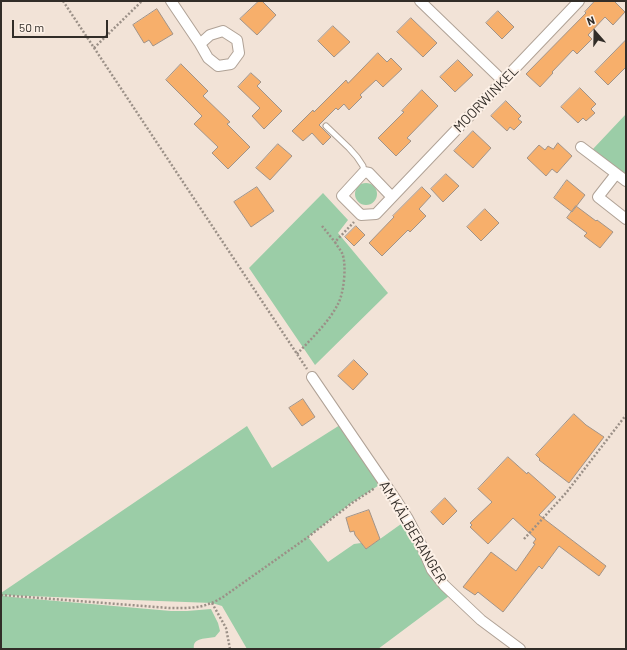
<!DOCTYPE html>
<meta charset="utf-8">
<style>
body{margin:0}
#map{position:relative;width:627px;height:650px;overflow:hidden;background:#f2e3d7;font-family:Barlow,sans-serif}
canvas{display:block}
.frame{position:absolute;inset:0;border:2px solid #322d28;pointer-events:none}
.north{position:absolute;left:575px;top:12px;width:40px;height:40px;-webkit-text-stroke:3px #fdf1e7;paint-order:stroke;rotate:340deg;font-size:11px;font-weight:700;line-height:16px;text-align:center;color:#322d28}
.north::after{content:'';display:block;margin:auto;width:14px;height:18px;background:#322d28;clip-path:polygon(50% 0,100% 100%,50% 72%,0 100%)}
.scale{position:absolute;left:12px;top:20px;width:96px;height:18px;box-sizing:border-box;border:2px solid #322d28;border-top:0;padding-left:5px;font-size:12px;line-height:14px;white-space:nowrap;color:#322d28;-webkit-text-stroke:3px #fdf1e7;paint-order:stroke}
</style>
<div id="map">
<canvas width="627" height="650"></canvas>
<div class="frame"></div>
<div class="north">N</div>
<div class="scale">50 m</div>
</div>
<script>
const context = document.querySelector('canvas').getContext('2d');
context.lineJoin = 'round';
function fill(path, color) { context.fillStyle = color; context.fill(path, 'evenodd'); }
function stroke(path, color, width, dash) { context.strokeStyle = color; context.lineWidth = width; context.lineCap = dash ? 'butt' : 'round'; context.setLineDash(dash || []); context.stroke(path); }
function write(font, color, halo, rows, align = 'center') {
  context.font = font + ' Barlow,sans-serif'; context.lineWidth = 4; context.setLineDash([]); context.textBaseline = 'middle'; context.strokeStyle = halo; context.fillStyle = color; for (const [text, x, y, turn = 0] of rows) {
    context.save(); context.translate(x, y); context.rotate((+turn || 0) * Math.PI / 180); context.textAlign = isNaN(turn) ? turn : align; if (halo) context.strokeText(text, 0, 0); context.fillText(text, 0, 0); context.restore();
  }
}
fill(new Path2D(`
 M626,114V175L593,149Z
 M355 194a11 11 0 1 1 22 0a11 11 0 1 1-22 0Z
 M323,193L348,220L338,233L388,293L315,365L249,268Z
 M340,425L384,482L351,503L308,537L328,562L354,544L361,543L366,549L408,519L449,596L378,649H247L222,606L212,603L1,595V593L247,426L272,468Z
 M1,595L11,597L171,611H187L211,609L218,623L220,631L215,637C207,639 192,637 194,649H1Z`), '#9bcda7');
const building = new Path2D(`
 M259,1H262L276,15L257,35L240,19Z
 M595,1H614L625,12L613,25L605,17L588,35L592,39L577,54L573,50L552,72L553,73L540,87L526,74L586,13L585,12Z
 M157,9L173,34L153,46L149,40L144,43L133,25Z
 M498,11L514,27L502,39L486,23Z
 M411,18L437,43L423,57L397,32Z
 M333,26L350,42L334,57L318,41Z
 M626,40V67L608,85L595,72Z
 M378,53L387,62L391,58L402,69L383,87L376,80L360,95L362,97L349,110L344,104L338,110L336,108L319,125L331,137L323,145L312,133L303,141L292,131L313,110L314,112L346,80L348,83Z
 M458,60L473,75L455,92L440,77Z
 M181,64L208,91L203,96L230,122L227,124L250,147L228,169L212,153L218,147L194,124L202,116L166,80Z
 M251,73L261,82L257,86L282,111L264,129L252,116L260,108L238,87Z
 M580,88L596,104L591,109L595,113L586,121L583,118L578,123L561,107Z
 M422,90L438,106L407,138L411,141L396,156L378,138L404,112L402,111Z
 M506,101L521,116L518,119L522,122L514,130L510,127L507,131L491,116Z
 M473,131L491,148L473,168L454,151Z
 M558,143L572,156L557,173L552,169L546,176L527,158L539,145L545,150L548,146L553,149Z
 M278,144L292,156L270,180L256,168Z
 M446,174L459,186L443,202L431,189Z
 M567,180L585,195L572,212L554,198Z
 M257,187L274,211L251,227L234,202Z
 M422,187L431,196L419,209L426,216L410,232L408,230L382,256L369,243L394,217L393,216Z
 M576,206L596,221L597,220L613,232L600,248L584,236L587,233L567,218Z
 M485,209L499,223L481,241L467,227Z
 M356,226L365,235L354,246L345,237Z
 M354,360L368,374L353,390L338,376Z
 M303,399L315,417L302,426L289,408Z
 M574,414L586,425L604,437L569,483L539,460L540,459L536,455Z
 M508,457L527,474L528,472L556,497L539,515L606,566L599,576L559,546L542,569L539,566L503,612L478,592L475,595L463,587L491,552L516,571L535,544L533,543L536,539L513,518L488,544L470,527L472,525L470,523L492,502L478,489Z
 M445,498L457,511L443,525L431,512Z
 M369,510L380,539L366,549L355,535L354,531L350,532L346,518Z`);
fill(building, '#f7af6b');
stroke(building, '#a19388', 1);
const lane = new Path2D(`
 M326,126L349,148L357,157L363,166L364,172`);
const street = new Path2D(`
 M171,1L200,44L208,58L218,66L231,64L239,53L237,40L223,31L210,35L200,44
 M420,1L503,81
 M581,147L626,181
 M616,174L598,197L626,219
 M392,197L369,173L364,172L342,196L361,215L376,214L579,1
 M312,377L396,500L408,519L420,542L432,570L444,585L481,620L520,649`);
stroke(lane, '#b0a296', 7);
stroke(street, '#b0a296', 12);
stroke(new Path2D(`
 M63,1L307,369
 M94,48L142,1
 M322,226L335,242
 M297,354C311,339 329,322 338,304C344,293 347,264 342,253C340,249 337,246 335,242L354,222
 M524,539L566,493L626,415
 M1,595L169,608C183,608 198,609 211,603C215,602 219,599 223,597L308,537L352,503L375,488
 M212,603L226,628L230,649`), '#9b9087', 2.5, [2, 2]);
stroke(lane, '#fff', 5);
stroke(street, '#fff', 10);
write('14px', '#322d28', '#fdf1e7', [
 ["MOORWINKEL",486,99,-46],
 ["AM KÄLBERANGER",413,532,59]
]);
</script>
